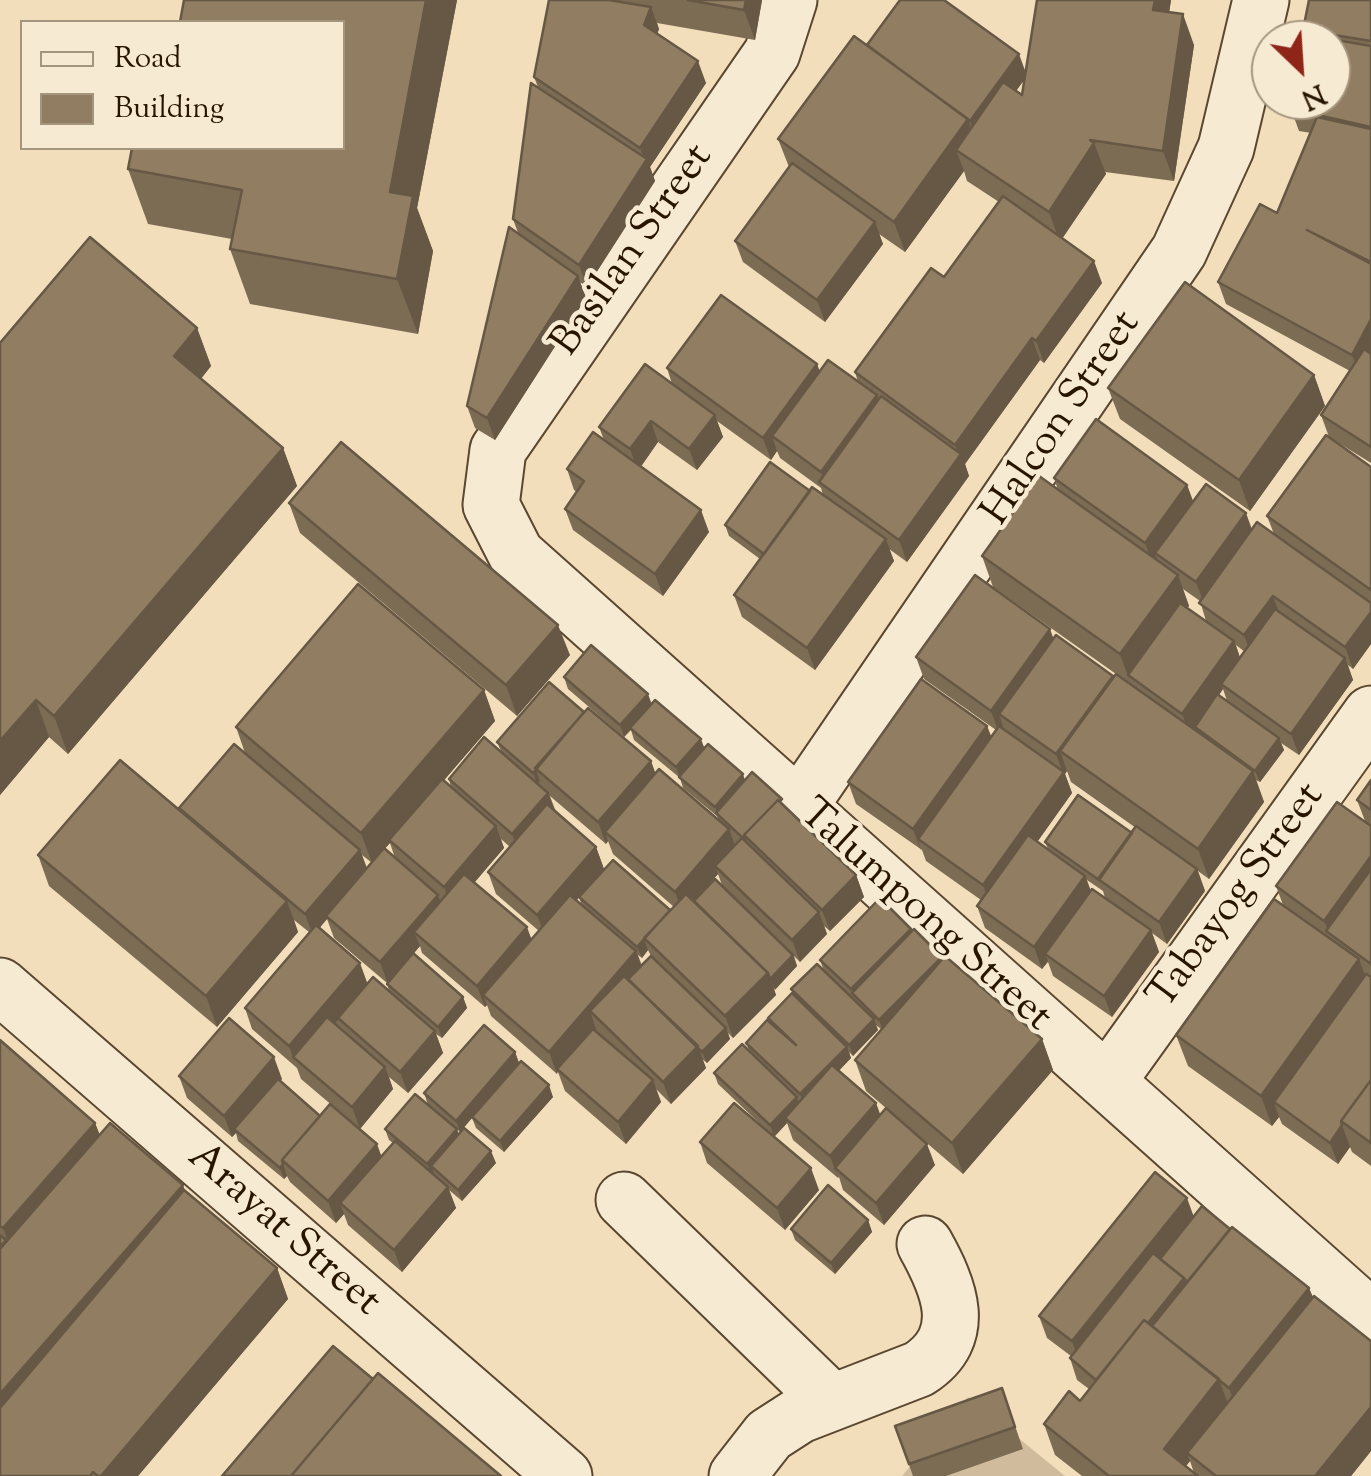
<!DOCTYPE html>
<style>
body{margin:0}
#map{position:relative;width:1371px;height:1476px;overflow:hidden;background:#f3debc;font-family:"Sorts Mill Goudy",serif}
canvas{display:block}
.legend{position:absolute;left:20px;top:20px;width:325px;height:130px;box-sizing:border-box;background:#f7ead3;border:2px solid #a4957f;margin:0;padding:12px 18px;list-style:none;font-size:30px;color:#271501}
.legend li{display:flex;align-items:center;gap:20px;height:50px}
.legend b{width:50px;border:2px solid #a4957f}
.north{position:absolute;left:1251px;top:20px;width:100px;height:100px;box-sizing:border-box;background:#f7ead3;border:2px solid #a4957f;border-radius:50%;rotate:155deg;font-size:28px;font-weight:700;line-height:40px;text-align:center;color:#271501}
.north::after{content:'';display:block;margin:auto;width:35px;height:45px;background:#8f2418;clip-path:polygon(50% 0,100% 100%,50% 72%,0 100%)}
</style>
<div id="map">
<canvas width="1371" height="1476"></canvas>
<ul class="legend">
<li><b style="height:12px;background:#f7ead3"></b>Road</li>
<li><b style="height:28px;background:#917e62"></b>Building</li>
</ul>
<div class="north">N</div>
</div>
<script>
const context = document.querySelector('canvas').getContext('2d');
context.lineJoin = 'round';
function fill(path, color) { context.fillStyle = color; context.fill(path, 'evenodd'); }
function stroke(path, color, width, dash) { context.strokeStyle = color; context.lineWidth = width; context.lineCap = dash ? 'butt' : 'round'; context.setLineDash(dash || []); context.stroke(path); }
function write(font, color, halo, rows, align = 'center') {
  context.font = font + ' "Sorts Mill Goudy",serif'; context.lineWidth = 9; context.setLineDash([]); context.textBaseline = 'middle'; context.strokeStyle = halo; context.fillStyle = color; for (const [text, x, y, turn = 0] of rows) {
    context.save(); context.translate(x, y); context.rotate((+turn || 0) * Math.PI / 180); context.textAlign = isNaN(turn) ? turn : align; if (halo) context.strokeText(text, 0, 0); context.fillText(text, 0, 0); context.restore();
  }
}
fill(new Path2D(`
 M968,1397L1065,1476H902Z`), '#d0bc9c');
const minor = new Path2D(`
 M789,0L772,53L498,450L491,505L516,554L1371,1318
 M799,807L1179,251L1226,148L1261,0
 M0,986L564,1476
 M1107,1082L1371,714
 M624,1200L832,1402
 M737,1476L769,1435L800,1415L919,1369C970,1336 949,1287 925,1244`);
stroke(minor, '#5a4730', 59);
stroke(minor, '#f7ead3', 55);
fill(new Path2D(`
 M184,0H457L417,208L433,251L418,334L250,304L230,249L232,239L148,224L128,169L342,148Z
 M549,0H762L755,40L657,23L659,29L657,34L706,83L650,167L655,181L587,287L580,282L586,298L495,440L475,428L467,406L518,233L513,219L538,87L534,77Z
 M1037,0H1171L1169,12L1194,45L1174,181L1105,172L1106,174L1062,238L1102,283L1044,363L1040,360L965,464L969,476L907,562L889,549L894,561L815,670L742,617L734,595L760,559L729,536L725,525L810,491L823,495L821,488L780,458L777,451L771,460L717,421L723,437L697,470L658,442L641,466L709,532L663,596L573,530L565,509L577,492L574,490L567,469L604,440L599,427L672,384L667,368L817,364L819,371L858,382L855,372L944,277L999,202L967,181L964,171L905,252L879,234L883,244L825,322L743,262L735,241L789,167L778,139L867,45L1025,72ZM1024,80L1022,95L1016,91Z
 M1371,0V463L1329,437L1321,415L1350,371L1226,304L1218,282L1277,213L1311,133L1299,131L1291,109L1305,34L1303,30Z
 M197,328L211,366L201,379L283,448L297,486L68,754L49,737L0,795V343Z
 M1314,375L1325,406L1250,511L1120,419L1108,388Z
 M1371,467V644L1353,669L1348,665L1353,680L1299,755L1281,743L1284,750L1260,782L1256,780L1264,802L1209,879L1198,871L1205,891L1167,944L1152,933L1159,952L1112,1017L1053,976L1048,962L1042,969L985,928L977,906L981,900L926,861L922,850L856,804L848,782L987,726L991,736L996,730L924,679L916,657L1053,638L1114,677L1116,674L993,587L982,556L1058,490L1054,478L1187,485L1193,501L1252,530L1274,534L1267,516ZM1183,589L1200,601L1206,621L1187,608L1189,606ZM1236,645L1245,652L1240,658ZM1223,689L1227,701L1219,695ZM1067,771L1071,782L1136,828L1132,833L1045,842L1048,849L1037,842L1072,793L1065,774ZM1087,880L1103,891L1105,898L1091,891Z
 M289,503L570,655L517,716L300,533Z
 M564,677L652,704L745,780L785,806L856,875L864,897L830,931L824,926L827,934L800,962L794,956L797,966L774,989L776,995L733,1038L728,1033L730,1039L707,1063L702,1059L706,1068L671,1104L656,1089L661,1102L626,1144L565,1091L558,1072L557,1074L491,1016L487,1005L485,1007L422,953L420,946L413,954L463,997L467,1008L442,1038L436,1034L443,1053L408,1093L389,1077L393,1089L360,1129L301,1079L297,1068L252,1029L245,1008L309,932L294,920L298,932L217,1027L49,886L38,855L180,811L179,808L245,753L236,727L484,690L495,721L444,780L451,787L449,779L501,751L497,742L584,712L651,761L655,774L718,820L717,816L683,788L680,778L634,740L631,730L624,737L568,689ZM550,796L606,844L608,841L613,854L674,907L670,911L579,897L582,906L576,901L604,869L596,847L556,812ZM501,839L510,847L488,872L496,894L539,931L532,939L474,882L504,848ZM390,843L395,858L384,849ZM362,855L372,863L367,868ZM718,874L722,885L694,901ZM327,919L334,938L387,983L389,991L367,983L319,928ZM648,950L651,956L642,966L638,955L642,958Z
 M1371,780V1166L1352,1152L1350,1147L1338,1164L1282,1124L1279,1117L1272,1126L1188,1066L1176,1035L1283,905L1276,886L1365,821L1357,800Z
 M911,929L912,932L1042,1039L1053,1070L963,1174L866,1091L855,1060L881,1029L876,1025L878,1030L853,1056L849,1052L851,1058L839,1071L876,1103L880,1115L935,1165L884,1225L843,1190L839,1177L838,1178L793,1140L787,1123L774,1137L718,1084L714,1073L749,1050L746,1043L770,1022L768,1018L793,994L791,989L824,971L820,960Z
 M0,1040L95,1123L100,1135L185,1191L277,1268L288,1299L138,1476H0Z
 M515,1052L519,1063L553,1097L504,1152L476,1128L472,1118L460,1132L457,1129L458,1134L496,1163L462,1201L449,1190L456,1208L402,1272L348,1225L344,1214L336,1223L290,1182L287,1176L284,1179L238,1141L236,1133L232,1137L187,1098L179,1076L282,1079L280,1081L320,1116L382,1156L393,1143L389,1140L385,1129L428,1105L424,1093Z
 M700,1142L819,1190L785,1230L707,1163Z
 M868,1220L872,1232L835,1274L795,1240L791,1229Z
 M1230,1229L1309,1288L1313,1297L1371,1341V1451L1351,1476H1082L1055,1455L1044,1424L1080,1401L1089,1389L1077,1380L1070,1358L1071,1356L1047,1338L1039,1316ZM1190,1461L1194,1473L1186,1466Z
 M1002,1388L1023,1449L946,1476H913L895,1426Z`), '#7d6c54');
fill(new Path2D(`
 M426,0H457L417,208L433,251L418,334L397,279L390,192Z
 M746,0H762L755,40L744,10Z
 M1155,0H1171L1165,40L1153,10Z
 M651,7L659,29L652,47L644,25Z
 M1183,14L1194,45L1174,181L1163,151Z
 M1019,54L1027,76L978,143L970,121Z
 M698,61L706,83L650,167L655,181L587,287L579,265L645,162L640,148Z
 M968,119L979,150H956L964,171L905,252L894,222Z
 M1094,143L1106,174L1060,242L1049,212Z
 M875,222L883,244L825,322L817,300Z
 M1094,261L1102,283L1044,363L1036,341Z
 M578,276L586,298L495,440L487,418Z
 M1371,319V356L1360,377L1352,355Z
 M197,328L211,366L188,394L174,356Z
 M1032,338L1040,360L965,464L969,476L907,562L899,540L959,456L955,445Z
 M817,364L825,386L772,436L777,451L771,460L763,438Z
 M1314,375L1325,406L1250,511L1239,480Z
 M877,395L885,417L827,488L821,472Z
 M715,415L723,437L697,470L689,449Z
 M651,421L658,442L638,471L630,449Z
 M283,448L297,486L68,754L54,716Z
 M1187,485L1195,507L1155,553L1157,559L1153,565L1145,543Z
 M701,510L709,532L663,596L655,574Z
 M1246,513L1254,535L1204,604L1196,582Z
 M886,539L894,561L815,670L807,648Z
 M1178,575L1189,606L1135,680L1128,675L1131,685L1120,654Z
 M1273,596L1281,618L1252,657L1244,635Z
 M1371,612V644L1353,669L1345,647Z
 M558,625L570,655L517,716L506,685Z
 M1050,629L1058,651L999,714L1003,726L999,733L991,711Z
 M1234,641L1242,663L1221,684L1223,689L1190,735L1182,714Z
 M1345,658L1353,680L1299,755L1291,734Z
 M1113,676L1121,698L1060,751L1067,771L1065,774L1072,793L991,907L983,885L1063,773L1056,754Z
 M484,690L495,721L391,842L389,840L390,843L372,863L361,833Z
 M648,694L652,705L624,737L620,725Z
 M36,700L49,737L0,795V741Z
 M987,726L995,747L918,839L921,851L913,829Z
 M1279,738L1284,750L1260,782L1255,771Z
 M701,739L705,750L680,779L676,767Z
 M651,761L659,783L605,832L608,841L606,844L598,822Z
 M536,770L540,781L537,784L533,773Z
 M1253,771L1264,802L1209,879L1198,849Z
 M743,774L747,786L718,815L715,807Z
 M548,793L556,814L520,855L512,834Z
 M496,826L504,848L452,909L444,887Z
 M729,829L737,851L715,866L718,874L683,914L675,892Z
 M596,847L604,869L545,936L537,915Z
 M360,850L368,872L326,916L327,919L313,936L305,914Z
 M1371,856V889L1329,933L1324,921Z
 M1197,869L1205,891L1167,944L1159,922Z
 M856,875L864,897L830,931L822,910Z
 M1085,876L1093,898L1045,954L1048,961L1042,969L1034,947Z
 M438,895L446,916L414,932L420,946L388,984L380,962Z
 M287,901L298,932L217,1027L206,996Z
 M819,912L827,934L800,962L792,940Z
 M527,927L535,949L483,995L487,1005L485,1007L477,986Z
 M911,929L915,940L853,994L851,989Z
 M1151,930L1159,952L1112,1017L1104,996Z
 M644,939L648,950L642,958L637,947Z
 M636,951L644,973L590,1011L596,1029L560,1071L557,1069V1074L549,1052Z
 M793,955L797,966L775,990L770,979Z
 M942,957L946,968L883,1031L879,1020Z
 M1359,959L1370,990L1274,1102L1279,1117L1272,1126L1261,1096Z
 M360,963L368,985L301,1063L293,1057L297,1068L289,1046Z
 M768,973L776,995L733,1038L725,1016Z
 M463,997L467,1008L442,1038L438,1027Z
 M874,1019L878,1030L853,1056L849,1045Z
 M726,1028L730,1039L707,1063L702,1052Z
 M435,1031L443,1053L408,1093L400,1072Z
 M1042,1039L1053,1070L963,1174L952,1143Z
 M698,1046L706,1068L671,1104L663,1082Z
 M847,1047L851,1058L804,1105L800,1094Z
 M515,1052L519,1063L460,1132L456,1121Z
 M274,1057L282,1079L237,1131L234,1129L236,1133L232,1137L224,1116Z
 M385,1067L393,1089L360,1129L352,1107Z
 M653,1080L661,1102L626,1144L618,1122Z
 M549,1085L553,1097L504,1152L500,1141Z
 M797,1097L801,1109L785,1118L787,1123L774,1137L770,1125Z
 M876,1103L884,1125L835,1168L838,1178L830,1156Z
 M95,1123L106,1153L14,1259L3,1228Z
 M1342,1125L1350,1147L1338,1164L1330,1143Z
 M457,1129L461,1141L431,1166L434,1173L431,1175L427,1164Z
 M377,1144L385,1166L340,1203L344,1214L336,1223L328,1201Z
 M927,1144L935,1165L884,1225L876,1203Z
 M491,1151L496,1163L462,1201L458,1190Z
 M283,1164L287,1176L284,1179L280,1168Z
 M811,1168L819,1190L785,1230L777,1208Z
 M183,1185L194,1216L0,1438V1394Z
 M448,1187L456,1208L402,1272L394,1250Z
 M1187,1198L1195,1220L1080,1363L1072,1341Z
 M868,1220L872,1232L835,1274L831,1263Z
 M277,1268L288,1299L138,1476H101Z
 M1184,1278L1192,1300L1100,1383Z
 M1309,1288L1317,1309L1237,1410L1229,1388Z
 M1219,1379L1230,1410L1187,1453L1190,1461L1178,1476L1164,1449Z
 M1371,1407V1451L1351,1476H1315Z`), '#665845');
const building = new Path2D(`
 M184,0H426L390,192L413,196L397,279L230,249L242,190L128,169L132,148H342V22H180Z
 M549,0H609L651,7L644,25L698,61L640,148L534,77Z
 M688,0H746L744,10Z
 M900,0H944L1019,54L970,121L867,45Z
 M1037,0H1155L1153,10L1183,14L1163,151L1090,140L1094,143L1049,212L956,150L1003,82L1022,95Z
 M1309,0H1371V41L1303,30Z
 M1302,34L1371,46V127L1291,109L1292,100H1331V40H1301Z
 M854,36L968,119L894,222L778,139Z
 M531,83L647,159L579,265L513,219Z
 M1317,117L1371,129V262L1307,230L1371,264V319L1352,355L1218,282L1260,204L1277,213Z
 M792,163L875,222L817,300L735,241Z
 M1003,196L1094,261L1036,341L1032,338L955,445L855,372L931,268L944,277Z
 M509,227L578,276L487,418L467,406Z
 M90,237L197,328L174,356L283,448L54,716L36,700L0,741V343Z
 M1185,282L1314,375L1239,480L1108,388Z
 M721,295L817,364L763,438L667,368Z
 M1364,349L1371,354V447L1321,415Z
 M828,360L877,395L821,472L772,436Z
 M645,364L715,415L689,449L651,421L630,449L599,427Z
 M881,396L961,454L899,540L819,482Z
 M1096,419L1187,485L1145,543L1054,478Z
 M593,432L701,510L655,574L565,509L584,481L567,469Z
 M1326,435L1371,467V590L1267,516Z
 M341,442L558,625L506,685L289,503Z
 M770,462L810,491L764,554L725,525Z
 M1039,476L1178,575L1120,654L982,556Z
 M1206,484L1246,513L1196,582L1155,553Z
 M812,487L886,539L807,648L734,595Z
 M1257,522L1371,603V612L1345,647L1273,596L1244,635L1199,603Z
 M975,575L1050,629L991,711L916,657Z
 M358,584L484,690L361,833L236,727Z
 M1180,603L1234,641L1182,714L1128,675Z
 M1275,609L1345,658L1291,734L1221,684Z
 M1056,635L1113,676L1056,754L999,714Z
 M591,645L648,694L620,725L564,677Z
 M1116,674L1253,771L1198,849L1060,751Z
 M921,679L987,726L913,829L848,782Z
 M549,682L584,712L533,773L497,742Z
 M1217,694L1279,738L1255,771L1195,727Z
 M655,700L701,739L676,767L630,728Z
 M588,708L651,761L598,822L535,768Z
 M999,726L1064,772L983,885L918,839Z
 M484,737L548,793L512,834L449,779Z
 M234,744L360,850L305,914L179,808Z
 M708,744L743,774L715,807L679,777Z
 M120,760L287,901L206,996L38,855Z
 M659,769L729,829L675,892L605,832Z
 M752,772L782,799L780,801L778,800L744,835L745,840L716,813Z
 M442,779L496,826L444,887L389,840Z
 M1371,780V810L1357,800Z
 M1078,795L1132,833L1099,880L1045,842Z
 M778,800L856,875L822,910L744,835Z
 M1337,802L1371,826V856L1324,921L1276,886Z
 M547,804L596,847L537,915L488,872Z
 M1136,826L1197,869L1159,922L1098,879Z
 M1028,835L1085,876L1034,947L977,906Z
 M742,838L819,912L792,940L715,866Z
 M384,848L438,895L380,962L326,916Z
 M613,860L670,910L637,947L579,897Z
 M1371,869V964L1326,931Z
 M464,874L527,927L477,986L414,932Z
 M715,879L793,955L770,979L768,973L694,901Z
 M1092,889L1151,930L1104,996L1045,954Z
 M686,894L768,973L725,1016L644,938Z
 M570,895L636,951L549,1052L483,995Z
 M880,898L911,929L851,989L820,960Z
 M1274,899L1359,959L1261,1096L1176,1035Z
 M316,925L360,963L289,1046L245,1008Z
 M914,929L942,957L879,1020L852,993Z
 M413,953L463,997L438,1027L387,984Z
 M651,956L726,1028L702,1052L628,979Z
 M945,956L1042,1039L952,1143L855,1060Z
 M817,964L874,1019L849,1045L791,989Z
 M1366,974L1371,977V1080L1341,1121L1342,1125L1330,1143L1274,1102Z
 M624,976L698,1046L663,1082L590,1011Z
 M373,977L435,1031L400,1072L338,1018Z
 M792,993L847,1047L800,1094L746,1043L767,1020L796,1045L768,1018Z
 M327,1017L385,1067L352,1107L293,1057Z
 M229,1018L274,1057L224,1116L179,1076Z
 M484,1025L515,1052L456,1121L424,1093Z
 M593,1029L653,1080L618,1122L557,1069Z
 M0,1040L95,1123L3,1228L0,1226Z
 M742,1044L797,1097L770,1125L714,1073Z
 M521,1061L549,1085L500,1141L472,1117Z
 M832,1065L876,1103L830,1156L785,1118Z
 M278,1079L320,1116L282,1160L283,1164L280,1168L234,1129Z
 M1371,1080V1143L1341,1121Z
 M415,1094L457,1129L427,1164L385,1129Z
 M734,1103L811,1168L777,1208L700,1142Z
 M330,1104L377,1144L328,1201L282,1160Z
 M886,1108L927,1144L876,1203L835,1168Z
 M110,1123L183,1185L0,1394V1249Z
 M464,1128L491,1151L458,1190L431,1166Z
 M395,1141L448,1187L394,1250L340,1203Z
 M1155,1172L1187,1198L1072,1341L1039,1316Z
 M828,1185L868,1220L831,1263L791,1229Z
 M184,1190L277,1268L101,1476H98L93,1472L90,1476H0V1408Z
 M1202,1206L1230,1229L1187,1282L1184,1278L1160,1259Z
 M1232,1227L1309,1288L1229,1388L1152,1326Z
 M0,1235L6,1240L0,1247Z
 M1153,1253L1184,1278L1148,1323L1144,1320L1096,1380L1070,1358Z
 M1314,1296L1371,1341V1407L1315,1476H1216L1187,1453Z
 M1144,1320L1219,1379L1164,1449L1198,1476H1109L1044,1424L1069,1391L1080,1401Z
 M333,1346L373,1379L291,1476H222Z
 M378,1373L501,1476H291Z
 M1002,1388L1015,1427L909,1464L895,1426Z`);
fill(building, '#917e62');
stroke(building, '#665845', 2.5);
write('42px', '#271501', '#f7ead3', [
 ["Basilan Street",635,252,-55],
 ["Halcon Street",1064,420,-56],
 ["Tabayog Street",1239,898,-54],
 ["Talumpong Street",923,918,42],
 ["Arayat Street",282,1232,41]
]);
</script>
